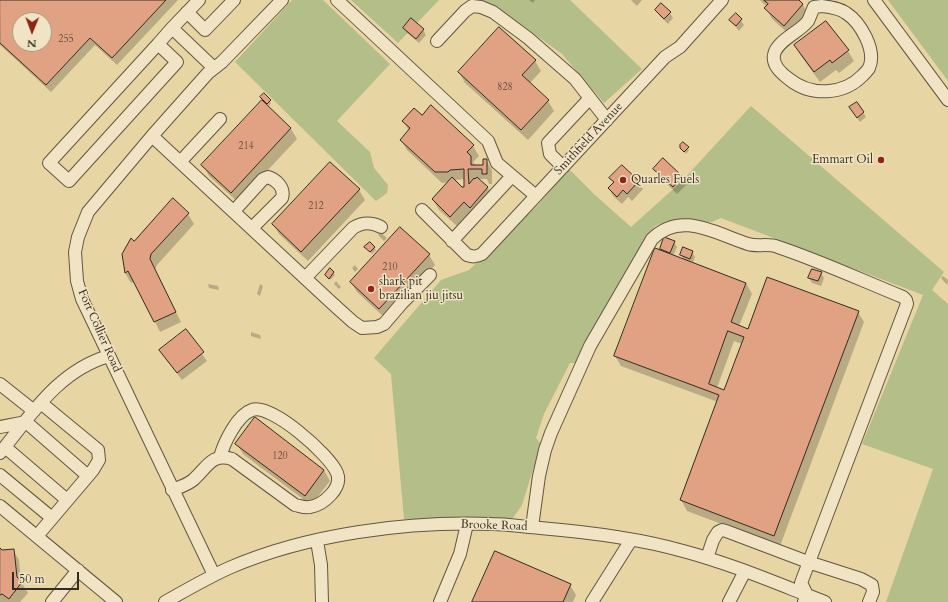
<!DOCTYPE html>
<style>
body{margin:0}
#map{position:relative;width:948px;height:602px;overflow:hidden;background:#e8d5a4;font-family:Cardo,serif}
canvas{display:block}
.north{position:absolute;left:12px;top:12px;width:40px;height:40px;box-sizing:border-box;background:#f0e4c4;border:1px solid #a59a83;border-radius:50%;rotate:181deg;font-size:11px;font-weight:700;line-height:16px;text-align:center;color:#342c22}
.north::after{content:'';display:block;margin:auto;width:14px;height:18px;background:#8f2418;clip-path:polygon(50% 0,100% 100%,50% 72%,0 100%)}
.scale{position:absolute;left:12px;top:572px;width:67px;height:18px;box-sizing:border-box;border:2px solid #342c22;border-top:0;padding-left:5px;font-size:12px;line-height:14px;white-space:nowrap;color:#342c22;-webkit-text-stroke:3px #f0e4c4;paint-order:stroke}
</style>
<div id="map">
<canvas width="948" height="602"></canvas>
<div class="north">N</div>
<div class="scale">50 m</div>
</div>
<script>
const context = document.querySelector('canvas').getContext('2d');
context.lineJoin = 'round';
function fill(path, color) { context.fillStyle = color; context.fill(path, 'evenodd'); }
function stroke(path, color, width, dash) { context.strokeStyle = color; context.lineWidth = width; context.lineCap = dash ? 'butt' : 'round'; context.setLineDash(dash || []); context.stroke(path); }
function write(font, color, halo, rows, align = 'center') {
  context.font = font + ' Cardo,serif'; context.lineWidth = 3; context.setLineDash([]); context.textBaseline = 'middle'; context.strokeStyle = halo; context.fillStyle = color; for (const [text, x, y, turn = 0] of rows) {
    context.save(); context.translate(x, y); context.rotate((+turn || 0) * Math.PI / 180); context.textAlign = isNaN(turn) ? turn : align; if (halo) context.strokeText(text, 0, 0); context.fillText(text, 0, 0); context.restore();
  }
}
fill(new Path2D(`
 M292,0H323L390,64L337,121L370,152L374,168L388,185L387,193L376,201L235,62Z
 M351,0H439L398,43Z
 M479,0H570L642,69L604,103L562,54L515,20Z
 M888,0H948V81Z
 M751,106L944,272L932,290L948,304V602H886L933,469L862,444L923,295L721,218L712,222L667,221L655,226L636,256L597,321L578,363H570L544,414L536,438L541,444L522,505L513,518L404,519L391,374L374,358L441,280L469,270L537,206L569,169L595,195L631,227L681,182Z`), '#b3be88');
fill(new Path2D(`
 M0,0H178L117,65L95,45L51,92L0,45ZM20,20H44V44H20Z
 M529,0H535L533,3Z
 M631,0H642L637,6Z
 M760,0H797L803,5L808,15L790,35L772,19L766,8L767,7Z
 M661,5L670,13L673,18L668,24L659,15L656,10Z
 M736,14L744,25L739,31L730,20Z
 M826,22L848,51L854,61L839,73L836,70L820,82L801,56L795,46Z
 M404,28L423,30L426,35L419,43L407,33Z
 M535,61L541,71L530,83L548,101L554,111L528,140L465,83L459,72Z
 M264,95L271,103L269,106L263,99Z
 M262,102L291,129L297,139L238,202L209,176L203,165Z
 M857,103L866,117L860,122L853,112Z
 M422,116L473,146L479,156L473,162L476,166H484L486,160L492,170V184H489L487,179H478L488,188L494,198L476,217L470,212L457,226L439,210L433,200L449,182L442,183L407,150L401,140L409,131L403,121ZM465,179V187L462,188L454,181L455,180Z
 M684,143L689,150L686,154L682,150Z
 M663,160L681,177L686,185L677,194L659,176L654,169Z
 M330,163L359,190L365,200L308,261L279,234L273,224Z
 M622,166L639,182L643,189L632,201L628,197L622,204L613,196L609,188L614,183L611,178Z
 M188,214L194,224L157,265L155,270L181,322L160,332L135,281L131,283L125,273L123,254Z
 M380,232L387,238L384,241L378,235Z
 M674,242L677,247L673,256L684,260L681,255L692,252L695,257L692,264L746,283L752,294L739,326L748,330L858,312L864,322L780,546L687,511L681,500L718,402L621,366L615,356L663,253L661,249ZM734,341L742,344L725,391L717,388Z
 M370,243L376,250L372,254L367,249Z
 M429,255L435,265L385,318L357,292L351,282Z
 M355,265L358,269L355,272L352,268Z
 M331,270L335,275L330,280L326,275Z
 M821,273L824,278L821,286L812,283L809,278Z
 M943,276L948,280L947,285L941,278Z
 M336,281L341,287L339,289L334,284Z
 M208,284L218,286L219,290L209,288Z
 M260,284L263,286L260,296L257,294Z
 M186,331L207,361L182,380L165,358Z
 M251,332L260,335L261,339L251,336Z
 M237,444L324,470L330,481L311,505L243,454Z
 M0,549L2,551L13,550L19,560L21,582L28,593L20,602H0Z
 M570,585L576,595L573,602H474Z`), '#0003');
const building = new Path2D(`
 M0,0H166L112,58L90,38L46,85L0,43ZM20,20H44V44H20Z
 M764,0H799L803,4L784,26L764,8L768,4Z
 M661,3L671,12L664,19L655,10Z
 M736,13L742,19L736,26L729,20Z
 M411,18L424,29L416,39L403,28Z
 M826,21L849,50L832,63L830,60L814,72L794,45Z
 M499,27L536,60L522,75L549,100L521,130L458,72Z
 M264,93L271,100L267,104L260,97Z
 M262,100L291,128L231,193L201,165Z
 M857,102L864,112L857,118L849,107Z
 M431,105L474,145L467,152L471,156V165H483V159H487V174H482V169H468L469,184L474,178L475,179L477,177L488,187L470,208L464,202L450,217L432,199L452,177L462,187H464V169L450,170L448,172H435L400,140L410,128L402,121L414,108L422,115Z
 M683,142L689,147L684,152L680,148V145Z
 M663,158L682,176L673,187L653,169Z
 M330,162L360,189L301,252L272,224Z
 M622,165L639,181L627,194L623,190L617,197L608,188L614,182L609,178Z
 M173,198L189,213L151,254L150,259L176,312L154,322L128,271L125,273L122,254L131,238L134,241Z
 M400,227L430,254L379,309L350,282Z
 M664,237L675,241L670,253L660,249Z
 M370,242L375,247L370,252L364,247Z
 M683,247L693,251L690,259L680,255Z
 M655,248L746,283L731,322L748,329L767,277L859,311L774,536L680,500L719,395L614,356ZM728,331L744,337L724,390L709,384Z
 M330,268L334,272L329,279L325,275Z
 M812,269L822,272L818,281L808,278Z
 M186,329L204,352L177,373L159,350Z
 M255,417L324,470L305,496L235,444Z
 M0,548L2,550L14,549L17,577L22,582L9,599L2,594L0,595Z
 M495,551L571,584L563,602H472Z`);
fill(building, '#e1a284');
stroke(building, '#342c22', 1);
const minor = new Path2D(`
 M199,0L172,28L214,68
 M337,0L488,141L497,163L536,196
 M874,0L948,100
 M822,6C830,7 839,8 846,13C860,22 877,50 869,68C868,70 865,73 863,75C844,95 811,97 789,79C782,74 772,65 774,55C776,41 800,32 808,21C810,17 812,11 814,7Z
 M187,12L205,30L234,0
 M437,41L465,11L472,6L481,7L493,12L528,38L575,79L607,120
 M158,44L177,62L69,181L49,163L158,44L172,28
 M152,136L333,304L353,322L362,328L377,327L384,324L402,303L430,275
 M180,162L220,119
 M563,167L550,154L548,143L590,98
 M422,210L467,255C473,257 476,257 482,254L665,57L680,47L722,0
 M234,211L263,179L268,177C277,180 285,188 282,198L252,228
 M452,241L512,176
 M306,277L353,228C363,222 371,222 381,227
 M0,384L34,411
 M0,427L26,422L88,476
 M5,447L67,500
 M0,453C31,415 59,370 109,356
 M0,475L52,518
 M172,490C180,487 187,485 193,480C206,469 212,452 232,459L295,505C300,506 305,508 310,507C323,505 343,488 337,473C330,455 271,403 252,410C237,415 224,443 220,457
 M0,506L116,602
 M532,527L539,476L545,450L551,433L590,346L652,239C681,210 716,234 748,244C758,247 768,243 778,247C820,261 861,280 903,297L906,300L907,304L801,583L807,595L804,602
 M37,536L93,470L99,460L98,450L41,403
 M317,541L321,565L322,602
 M707,558L713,540L718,532L722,530L726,531L808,562L861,579L872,585L873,592L869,602
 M214,575L82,299L77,281L75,252L78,237L88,212L152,136L208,73L222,62L282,0
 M52,602L78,570
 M165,602C186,590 207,578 229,568C307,534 407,521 492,524C508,524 524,527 540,528C588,532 637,538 683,551C732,564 778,584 825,602
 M440,602L460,554L467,524
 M592,602L631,540
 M729,602L745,571`);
stroke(minor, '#615642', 14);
stroke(minor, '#f0e4c4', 12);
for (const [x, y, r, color] of [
 [881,160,4,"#8f2418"],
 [623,180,4,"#8f2418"],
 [371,289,4,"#8f2418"]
]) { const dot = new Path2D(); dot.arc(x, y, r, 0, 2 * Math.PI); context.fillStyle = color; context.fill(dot); stroke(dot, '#f0e4c4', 1.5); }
write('10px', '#5f4a3a', null, [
 ["255",66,40],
 ["828",505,88],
 ["214",246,147],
 ["212",316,207],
 ["210",390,268],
 ["120",280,457]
]);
write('12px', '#342c22', '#f0e4c4', [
 ["Smithfield Avenue",589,139,-47],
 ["Fort Collier Road",99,331,66],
 ["Brooke Road",494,526,2]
]);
write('12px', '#342c22', '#f0e4c4', [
 ["Emmart Oil",873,160,"right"],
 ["Quarles Fuels",631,180],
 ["shark pit",379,282],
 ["brazilian jiu jitsu",379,296]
], 'left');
</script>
